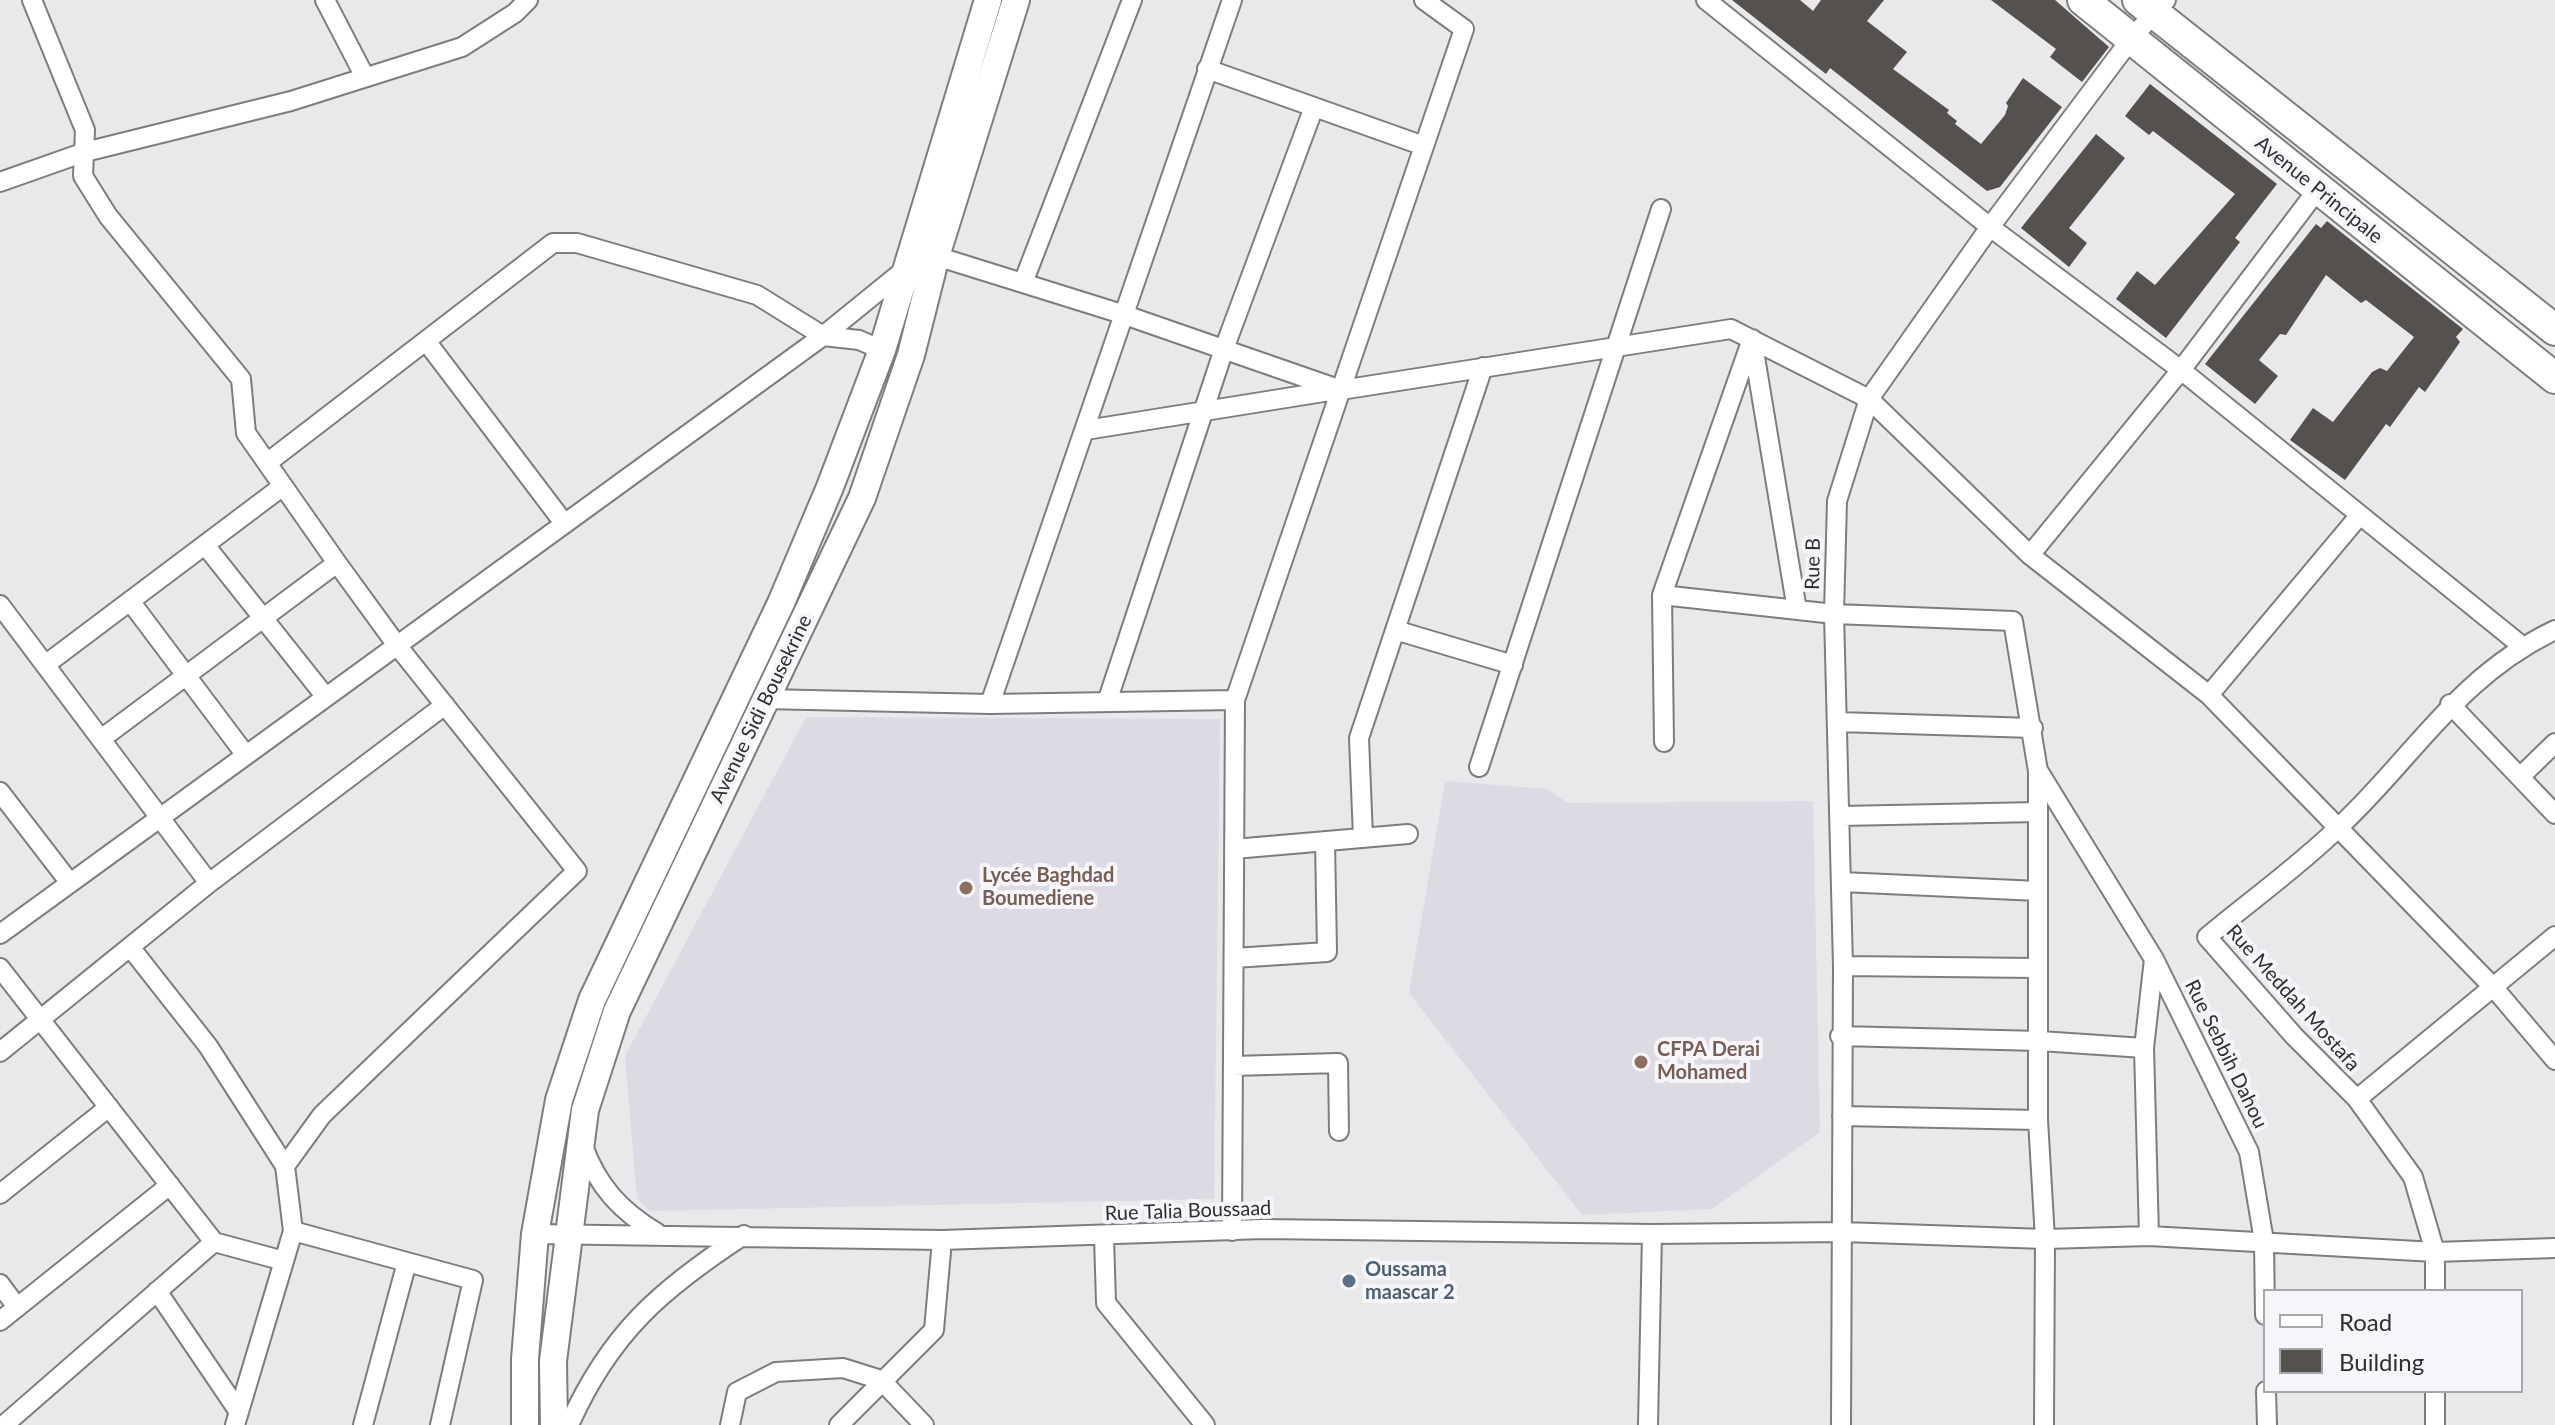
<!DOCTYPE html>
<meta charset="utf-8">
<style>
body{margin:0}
#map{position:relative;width:2555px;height:1425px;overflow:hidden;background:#e9e8eb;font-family:Lato,sans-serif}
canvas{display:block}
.legend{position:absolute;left:2263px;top:1289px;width:260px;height:104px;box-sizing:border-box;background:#f6f5f9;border:2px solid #a7a6a9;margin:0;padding:10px 14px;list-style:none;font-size:24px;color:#302f31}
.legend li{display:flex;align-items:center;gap:16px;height:40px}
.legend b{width:40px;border:2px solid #a7a6a9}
</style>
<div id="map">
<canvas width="2555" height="1425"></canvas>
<ul class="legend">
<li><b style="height:10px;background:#fff"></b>Road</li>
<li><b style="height:22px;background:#54514f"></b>Building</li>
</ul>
</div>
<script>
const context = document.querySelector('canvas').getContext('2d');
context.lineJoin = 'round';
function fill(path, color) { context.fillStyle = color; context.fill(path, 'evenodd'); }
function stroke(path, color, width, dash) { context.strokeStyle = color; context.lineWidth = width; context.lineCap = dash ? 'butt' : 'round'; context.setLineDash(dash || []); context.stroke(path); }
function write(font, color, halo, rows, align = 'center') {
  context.font = font + ' Lato,sans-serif'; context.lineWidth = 8; context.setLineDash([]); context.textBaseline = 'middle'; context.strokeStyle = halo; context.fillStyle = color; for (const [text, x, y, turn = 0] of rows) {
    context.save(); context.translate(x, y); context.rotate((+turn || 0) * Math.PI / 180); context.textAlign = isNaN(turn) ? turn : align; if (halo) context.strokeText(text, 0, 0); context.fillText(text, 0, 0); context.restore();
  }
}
fill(new Path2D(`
 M806,717L1220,719L1214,1199L650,1211L637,1198L625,1056Z
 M1445,781L1547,789L1568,803L1813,801L1820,1132L1712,1209L1582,1215L1409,993Z`), '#dddae4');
fill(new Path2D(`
 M1732,0H1800L1813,11L1821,0H1884L1867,21L1907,52L1893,69L1949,110L1947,113L1957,121L1955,124L1981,144L2005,115L2008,106L2006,103L2023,78L2062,107L2000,187L1987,191L1830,68L1826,74Z
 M1991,0H2055L2109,47L2082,82L2050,57L2056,49Z
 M2150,84L2277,184L2235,238L2240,242L2166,338L2116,299L2137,271L2155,285L2235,194L2153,131L2149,135L2125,116Z
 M2096,134L2125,158L2069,228L2087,243L2069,267L2021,228Z
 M2327,221L2463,329L2456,337L2460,342L2425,392L2419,387L2390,427L2386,424L2345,480L2290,440L2313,408L2333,422L2372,372L2380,368L2387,371L2414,337L2366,300L2361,303L2326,275L2286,335L2280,334L2259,360L2278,376L2255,404L2205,364L2316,224L2321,228Z`), '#54514f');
const minor = new Path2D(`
 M32,0L85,130L83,176L108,216L241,379L246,433L337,563L396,644L577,871L322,1115L285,1166L293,1231
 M325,0L365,77
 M1706,0L1990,227L2181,370L2522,646
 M1207,69L1424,146
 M0,182L85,152L291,101L462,47L515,13L528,0
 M1023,283L1132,0
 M426,341L564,523
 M1086,430L1336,390
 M267,463L553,243H577L757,295L823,336L859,340L882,350
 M205,545L325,696
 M2030,555L2181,370L2318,189
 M1662,595L1834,614L2013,621L2038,771V1120L2045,1239L2044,1425
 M130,601L245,754
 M0,605L209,883
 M1395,630L1513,665
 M45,665L283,486
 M2209,695L2359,516
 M764,699L990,704L1235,700
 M1107,702L1224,349L1314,107
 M990,704L1232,0
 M2450,704L2555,814
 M1838,722L2033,728
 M101,739L337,563
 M1664,742L1662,595L1752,339L1797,610
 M1479,767L1661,209
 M2039,772L2154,959L2144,1048L2149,1236
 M2521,776L2555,743
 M0,792L70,883
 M1841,816L2038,812
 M1363,838L1359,738L1483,367
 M1234,849L1408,834
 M1842,882L2038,891
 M0,934L823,336L903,271L936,256L1122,314L1341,390L1731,329L1869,399L2030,555L2209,695L2494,988L2555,1060
 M130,947L208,1046L285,1166
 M1234,958L1327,952L1325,841
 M2154,959L2249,1152L2264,1241L2265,1315
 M1843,966L2037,968
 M0,968L214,1242L284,1261
 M1840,1036L2040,1041L2144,1048
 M0,1052L209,883L445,705
 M1233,1066L1338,1063L1339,1131
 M2357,1099L2555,936
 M1842,1116L2038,1120
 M583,1146C598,1187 621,1211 657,1233
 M0,1194L109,1107
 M1232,1231L1235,700L1464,29L1424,0
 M535,1234L942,1240L1263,1229L1652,1234L1843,1232L2045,1239L2149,1236L2435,1252L2555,1248
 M1104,1237L1106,1303L1205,1425
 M0,1284L17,1307
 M157,1291L239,1412
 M2435,1291V1252L2413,1177L2357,1099L2294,1036L2207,937C2250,901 2298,867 2339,827C2414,757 2457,677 2555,630
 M0,1321L170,1185
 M2266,1391L2267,1425
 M2435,1391V1425
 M4,1425L214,1242
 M235,1425L293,1231L473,1280L440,1425
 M363,1425L407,1262
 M569,1425C610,1333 661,1289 744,1235
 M730,1425L737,1392L776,1372L843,1368L881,1380L924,1425
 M839,1425L934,1330L942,1240
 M1648,1425L1652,1234
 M1841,1425L1843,966L1834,614L1837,501L1869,399L1990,227L2131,39L2166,0`);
const secondary = new Path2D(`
 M525,1425V1359L535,1234L559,1100L592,1000L781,603L830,487L882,350L988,0
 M554,1425L553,1361L585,1110L617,1011L862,498L911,355L936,256L1016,0`);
const primary = new Path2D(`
 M2083,0L2555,378
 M2138,0L2555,330`);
stroke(minor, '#7d7c7f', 22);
stroke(secondary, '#7d7c7f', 30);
stroke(primary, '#7d7c7f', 34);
stroke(minor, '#fff', 18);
stroke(secondary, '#fff', 26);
stroke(primary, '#fff', 30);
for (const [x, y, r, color] of [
 [966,888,8,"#8d6e63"],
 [1641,1062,8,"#8d6e63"],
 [1349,1281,8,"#5c6f8a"]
]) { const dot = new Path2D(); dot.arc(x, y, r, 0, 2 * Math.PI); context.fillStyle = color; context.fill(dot); stroke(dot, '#f6f5f9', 3); }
write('20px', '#302f31', '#f6f5f9', [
 ["Avenue Principale",2319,190,39],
 ["Rue B",1813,564,-89],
 ["Avenue Sidi Bousekrine",761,709,-64],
 ["Rue Meddah Mostafa",2293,998,48],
 ["Rue Sebbih Dahou",2226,1054,64],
 ["Rue Talia Boussaad",1188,1211,-2]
]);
write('bold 20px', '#785e54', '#f6f5f9', [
 ["Lycée Baghdad",982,876],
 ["Boumediene",982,899],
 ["CFPA Derai",1657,1050],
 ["Mohamed",1657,1073]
], 'left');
write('bold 20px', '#4e5e75', '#f6f5f9', [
 ["Oussama",1365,1270],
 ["maascar 2",1365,1293]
], 'left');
</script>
